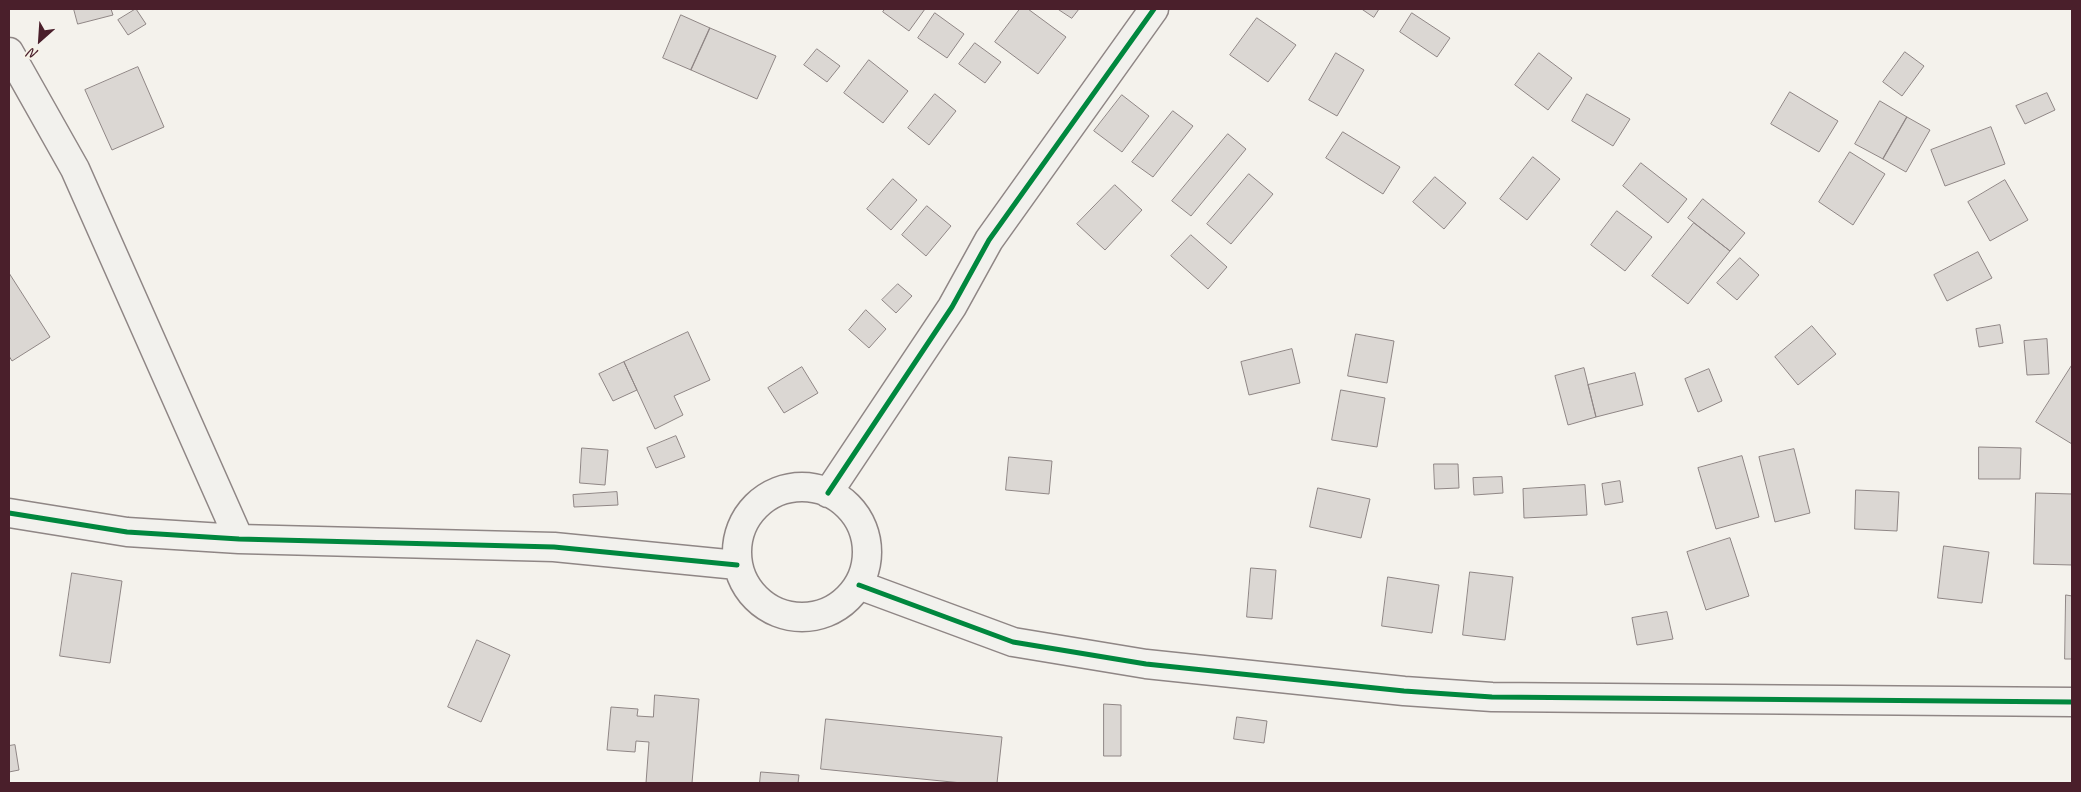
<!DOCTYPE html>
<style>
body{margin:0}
#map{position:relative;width:2081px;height:792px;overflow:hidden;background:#f4f2ec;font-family:Caveat,sans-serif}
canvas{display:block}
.frame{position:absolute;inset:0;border:10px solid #4a1f2b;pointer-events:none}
.north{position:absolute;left:15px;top:15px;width:50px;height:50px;-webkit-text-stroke:4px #f7f3e8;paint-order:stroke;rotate:206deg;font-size:14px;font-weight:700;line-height:20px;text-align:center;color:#4a1f2b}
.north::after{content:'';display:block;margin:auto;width:18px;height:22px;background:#4a1f2b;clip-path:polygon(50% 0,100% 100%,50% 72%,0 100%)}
</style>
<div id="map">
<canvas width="2081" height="792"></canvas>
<div class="frame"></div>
<div class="north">N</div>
</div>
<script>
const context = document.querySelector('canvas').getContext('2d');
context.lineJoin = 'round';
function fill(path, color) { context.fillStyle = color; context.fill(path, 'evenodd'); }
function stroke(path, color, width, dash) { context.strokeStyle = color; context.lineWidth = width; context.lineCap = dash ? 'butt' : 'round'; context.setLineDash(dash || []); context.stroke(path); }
const building = new Path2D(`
 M74,9H111L113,15L78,24Z
 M136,9L146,24L128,35L118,20Z
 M885,9H925L909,31L883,12Z
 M1020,9H1028L1066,37L1038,74L995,42Z
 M1058,9H1079L1072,18Z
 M1362,9H1379L1374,17Z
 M935,13L964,34L947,58L918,38Z
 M1412,13L1450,38L1437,57L1400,32Z
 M681,15L710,28L691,70L663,58Z
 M1257,18L1296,45L1268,82L1230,55Z
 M710,28L776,56L757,99L691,70Z
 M975,43L1001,62L985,83L959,64Z
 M817,49L840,66L827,82L804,65Z
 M1905,52L1924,66L1902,96L1883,82Z
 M1336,53L1364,70L1337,116L1309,100Z
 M1539,53L1572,78L1548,110L1515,85Z
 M869,60L908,91L883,123L844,93Z
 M138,67L164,127L112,150L85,90Z
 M1790,92L1838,121L1819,152L1771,124Z
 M2047,93L2055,110L2025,124L2016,106Z
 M935,94L956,111L929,145L908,128Z
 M1587,94L1630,119L1613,146L1572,121Z
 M1122,95L1149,116L1122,152L1094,131Z
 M1880,101L1907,117L1883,159L1855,144Z
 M1173,111L1193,126L1153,177L1132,162Z
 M1907,117L1930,130L1906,172L1883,159Z
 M1991,127L2005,164L1945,186L1931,150Z
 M1343,132L1400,167L1383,194L1326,158Z
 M1228,134L1246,149L1191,216L1172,201Z
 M1850,152L1885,174L1853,225L1819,202Z
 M1533,157L1560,179L1527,220L1500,199Z
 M1641,163L1687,199L1668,223L1623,186Z
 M1249,174L1273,194L1231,244L1207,224Z
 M1435,177L1466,203L1444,229L1413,202Z
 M893,179L917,200L891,230L867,209Z
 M2005,180L2028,220L1990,241L1968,202Z
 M1115,185L1142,210L1105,250L1077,224Z
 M1703,199L1745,233L1730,251L1688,218Z
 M927,206L951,226L926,256L902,235Z
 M1617,211L1652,237L1625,271L1591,245Z
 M1694,223L1730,251L1688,304L1652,276Z
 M1191,235L1227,267L1208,289L1171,256Z
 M1978,252L1992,278L1947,301L1934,275Z
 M1740,258L1759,275L1737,300L1717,283Z
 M9,273L50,337L12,361L9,356Z
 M898,284L912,296L896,313L882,300Z
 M866,310L886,329L869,348L849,330Z
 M2000,325L2003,343L1979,347L1976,329Z
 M1812,326L1836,354L1798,385L1775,357Z
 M688,332L710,380L674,396L683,415L655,429L624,362Z
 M1356,334L1394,341L1387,383L1348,376Z
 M2047,339L2049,374L2027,375L2024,341Z
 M1292,349L1300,383L1249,395L1241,362Z
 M624,362L637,390L613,401L599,374Z
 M2072,365V444L2036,422Z
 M802,367L818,393L784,413L768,388Z
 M1584,368L1596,417L1568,425L1555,376Z
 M1709,369L1722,401L1698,412L1685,379Z
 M1635,373L1643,405L1596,417L1588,385Z
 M1341,390L1385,398L1377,447L1332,440Z
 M676,436L685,457L656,468L647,448Z
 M1979,447L2021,448L2020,479H1979Z
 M582,448L608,450L605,485L580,483Z
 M1794,449L1810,513L1775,522L1759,457Z
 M1742,456L1759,517L1716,529L1698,468Z
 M1009,457L1052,461L1049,494L1006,490Z
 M1434,464H1458L1459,488L1435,489Z
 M1502,477L1503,493L1474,495L1473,478Z
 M1620,481L1623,502L1605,505L1602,484Z
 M1585,485L1587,515L1524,518L1523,489Z
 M1318,488L1370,499L1361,538L1310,527Z
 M1856,490L1899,492L1897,531L1855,529Z
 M617,492L618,505L574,507L573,495Z
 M2036,493L2072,494V565L2034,564Z
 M1730,538L1749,596L1706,610L1687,552Z
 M1944,546L1989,552L1982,603L1938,598Z
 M1251,568L1276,570L1272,619L1247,617Z
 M1470,572L1513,577L1505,640L1463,635Z
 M72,573L122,581L110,663L60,656Z
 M1388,577L1439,585L1432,633L1382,626Z
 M2066,595L2072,596V659H2065Z
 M1667,612L1673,639L1637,645L1632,618Z
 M477,640L510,655L481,722L448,707Z
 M655,695L699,699L692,783H646L649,742L636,741L635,752L607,750L611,707L638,709L637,716L653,717Z
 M1104,704L1121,705V756H1104Z
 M1237,717L1267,721L1264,743L1234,739Z
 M826,719L1002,737L997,783H962L821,769Z
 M15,745L19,770L9,772V746Z
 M761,772L799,775L798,783H760Z`);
fill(building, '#dbd7d3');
stroke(building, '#8f8685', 1);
const minor = new Path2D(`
 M9,52L75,169L239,539
 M737 552a65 65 0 1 1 130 0a65 65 0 1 1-130 0Z
 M828,493L952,307L989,240L1154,9
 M9,513L127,532L239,539L554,547L737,565
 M859,585L1013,642L1146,664L1404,691L1492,697L2072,702`);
stroke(minor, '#8f8685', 31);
stroke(minor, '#f2f1ed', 28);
stroke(new Path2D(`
 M828,493L952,307L989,240L1154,9
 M9,513L127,532L239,539L554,547L737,565
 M859,585L1013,642L1146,664L1404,691L1492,697L2072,702`), '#00873e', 5);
</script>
